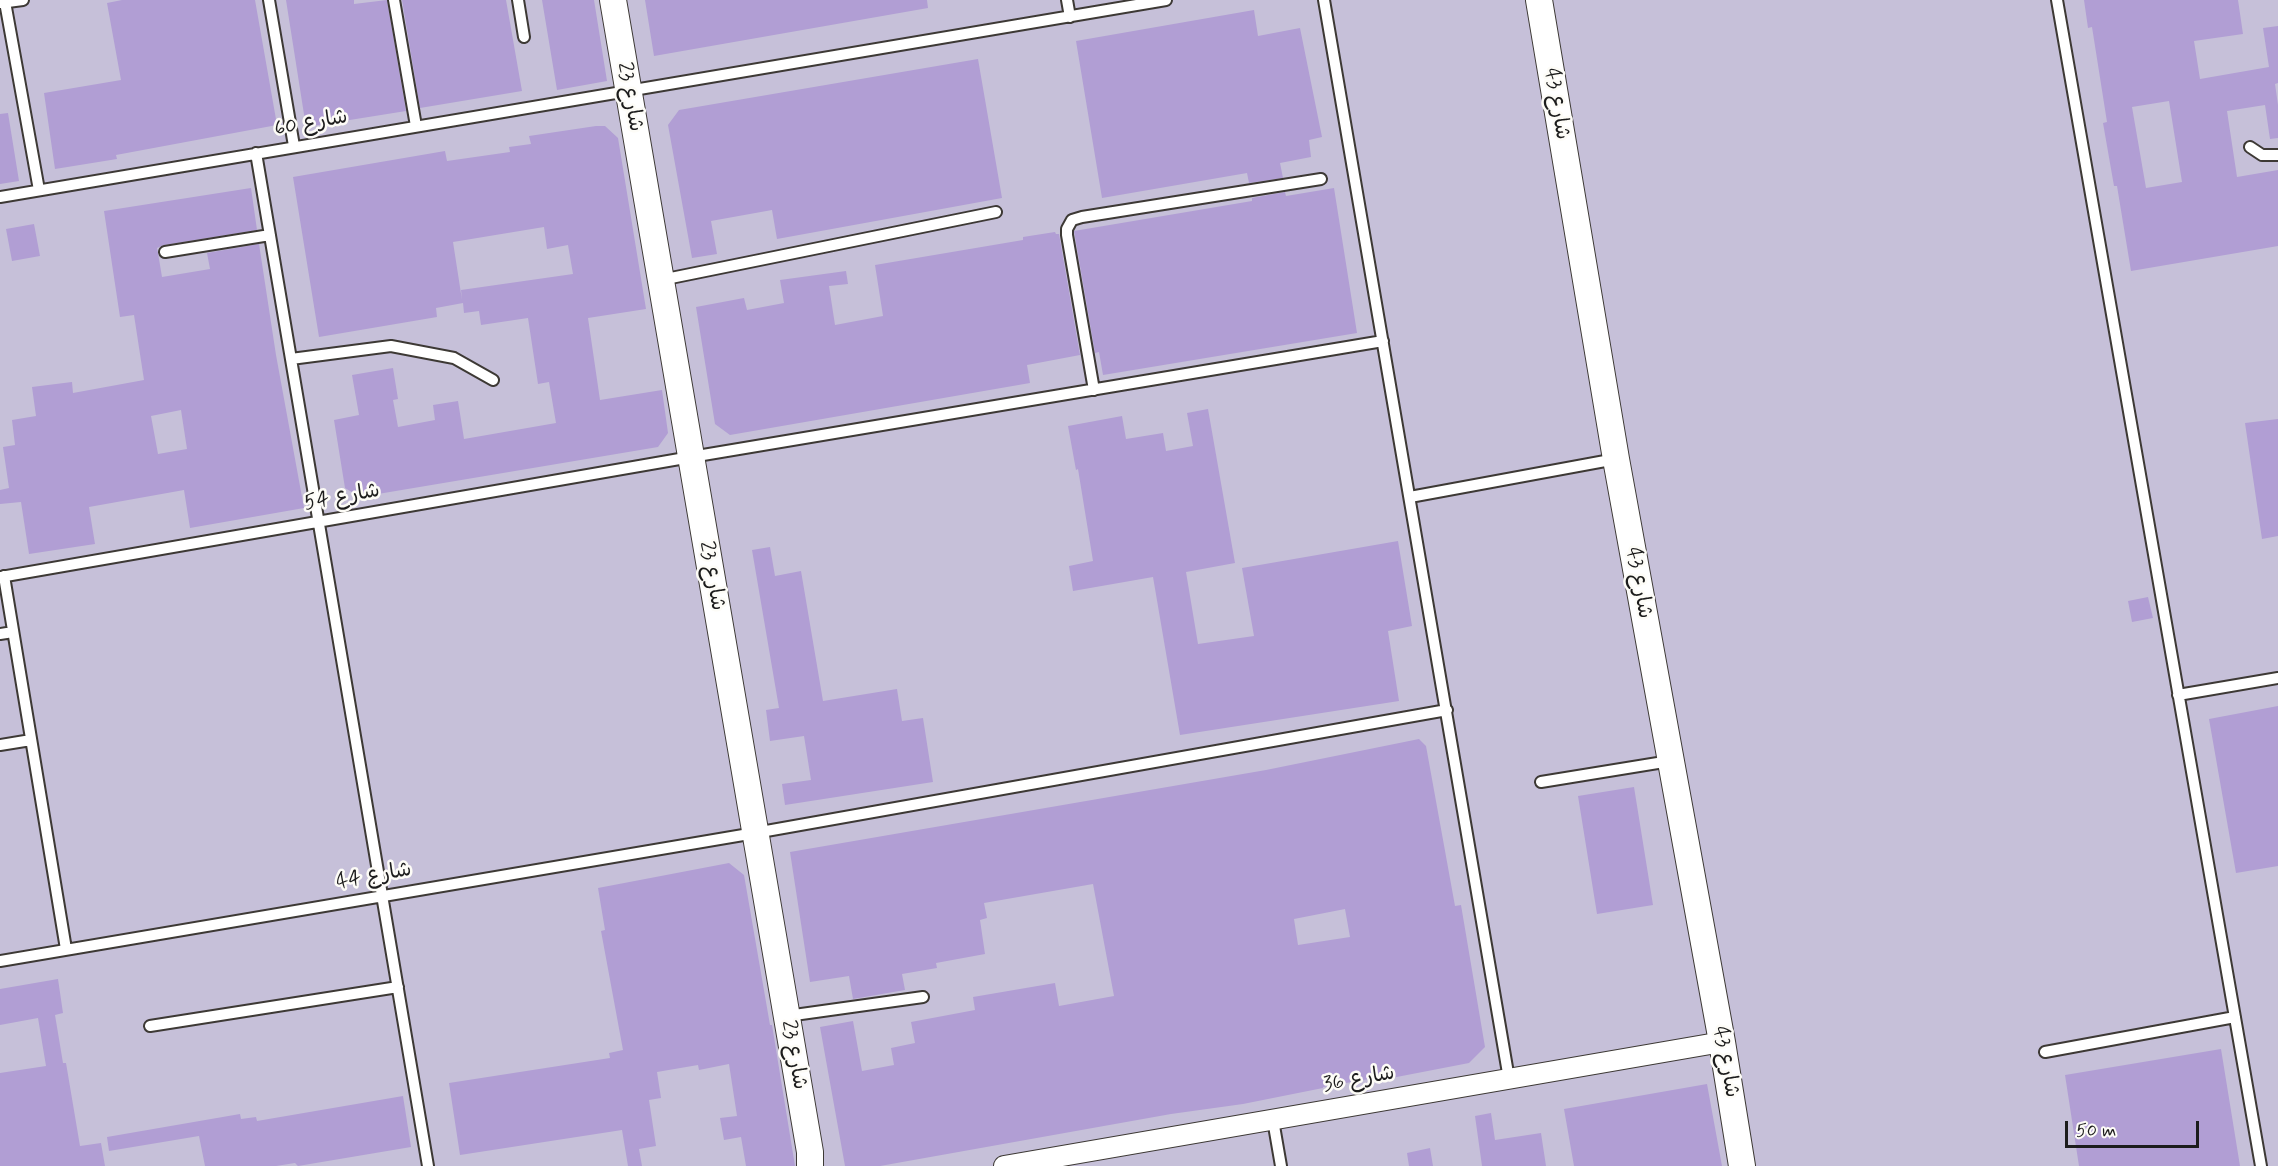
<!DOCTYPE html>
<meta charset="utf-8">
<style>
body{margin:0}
#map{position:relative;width:2278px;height:1166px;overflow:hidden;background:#f5dcc1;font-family:Mynerve,sans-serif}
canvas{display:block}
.scale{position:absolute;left:2065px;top:1121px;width:134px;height:27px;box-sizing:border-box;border:3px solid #1c1c1c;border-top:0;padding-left:8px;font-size:18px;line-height:21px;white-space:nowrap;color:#1c1c1c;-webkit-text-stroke:4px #fdfcf7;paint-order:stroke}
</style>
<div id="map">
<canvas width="2278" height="1166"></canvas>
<div class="scale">50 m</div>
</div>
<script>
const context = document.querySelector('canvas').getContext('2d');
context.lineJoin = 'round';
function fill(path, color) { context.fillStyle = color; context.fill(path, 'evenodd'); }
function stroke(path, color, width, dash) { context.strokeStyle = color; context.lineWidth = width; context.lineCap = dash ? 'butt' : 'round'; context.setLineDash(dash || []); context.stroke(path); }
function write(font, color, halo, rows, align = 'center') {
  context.font = font + ' Mynerve,"Playpen Sans Arabic",sans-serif'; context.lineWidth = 5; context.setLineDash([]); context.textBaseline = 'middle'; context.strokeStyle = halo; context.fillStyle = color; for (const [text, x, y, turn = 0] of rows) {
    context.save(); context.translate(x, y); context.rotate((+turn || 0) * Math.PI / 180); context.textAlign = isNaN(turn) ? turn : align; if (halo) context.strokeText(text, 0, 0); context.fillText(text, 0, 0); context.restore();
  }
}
fill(new Path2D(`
 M0,0H2278V1166H0Z`), '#c6c0d9');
fill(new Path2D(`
 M122,0H255L277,125L116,155L117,159L55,169L44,93L121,80L107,3Z
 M286,0H354V4L387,0L406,111L306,127Z
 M402,0H506L522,91L420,108Z
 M542,0H594L607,81L557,90Z
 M645,0H927L928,8L654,56Z
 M2084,0H2238L2243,34L2194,41L2200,79L2269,67L2263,28L2278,26V83L2275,84L2278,105V138L2270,139L2265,105L2227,111L2237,177L2278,170V246L2131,271L2117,186H2114L2103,123L2107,122L2092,27L2088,28ZM2169,101L2182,182L2146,188L2132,107Z
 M1254,10L1258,36L1300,28L1322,137L1309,140L1311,157L1280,163L1283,178L1249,183L1247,173L1102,198L1076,41Z
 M978,59L1002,198L777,239L772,210L711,221L717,254L692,258L668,125L679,110Z
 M8,113L19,181L0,184V114Z
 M596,126H605L618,138L646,309L588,318L600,400L662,390L668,433L658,447L360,497L345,488L334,420L359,415L352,375L393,368L398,399L393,400L398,427L435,420L433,405L458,401L464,439L556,423L549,382L538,384L528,318L481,325L479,311L464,313L463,303L436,308L437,317L319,337L293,177L445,151L447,161L510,152L509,147L531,144L529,136ZM544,227L547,249L568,245L573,274L461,290L462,300L453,242Z
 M251,188L257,230L164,245L157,248L158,253L162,277L210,269L207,253L259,244L276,355L304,508L190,528L184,490L89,507L95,544L29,554L21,502L0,504V490L9,488L3,447L15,445L12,420L36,416L32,387L72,382L73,393L144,380L134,315L120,317L104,211ZM181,410L187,449L158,454L151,416Z
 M1334,188L1357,333L1103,375L1099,352L1095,353L1074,231L1252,201V198L1285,192L1286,196Z
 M34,224L40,256L12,261L6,229Z
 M1055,232L1056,234H1059L1080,355L1027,365L1030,383L730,435L715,424L696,307L744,298L747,310L784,303L780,280L846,271L848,284L829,286L835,325L883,316L875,265L1023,240V237Z
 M1208,409L1235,563L1186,572L1198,644L1254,636L1242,568L1398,541L1412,626L1388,631L1399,701L1180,735L1153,577L1073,591L1069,566L1093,561L1078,469L1076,470L1068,426L1122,416L1126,439L1163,433L1166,451L1193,446L1187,413Z
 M2278,419V536L2262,539L2245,423Z
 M770,547L775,576L801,571L823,701L897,689L902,721L923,718L933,782L785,805L782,784L811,780L804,736L770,741L766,710L779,708L752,550Z
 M2148,597L2153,618L2132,622L2128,601Z
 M2278,706V866L2236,873L2209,719Z
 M1419,739L1426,746L1455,906L1461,905L1485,1047L1469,1063L1376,1081L1375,1078L1323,1087V1088L1243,1104L1171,1114L880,1166H845L820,1027L853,1021L862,1071L894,1065L891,1048L915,1043L911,1022L975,1010L973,997L1055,983L1059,1006L1114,996L1093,884L984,903L987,918L980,920L985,954L936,963L937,968L902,974L905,990L853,999L849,976L810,982L790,852L1266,770ZM1345,909L1350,937L1298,945L1294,919Z
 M1634,787L1653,905L1597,914L1578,796Z
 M729,863L744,875L770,1025H772L795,1166H746L741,1137L724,1140L720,1118L737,1116L729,1064L699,1070L698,1065L657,1072L661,1098L649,1100L656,1146L639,1149L642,1166H628L622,1130L460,1155L449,1083L610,1058L609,1053L623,1050L601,931L605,930L598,888Z
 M58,979L63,1013L55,1015L63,1063H66L80,1146L101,1143L105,1166H0V1073L46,1066L38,1018L0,1025V989Z
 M2221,1049L2240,1166H2079L2065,1075Z
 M1707,1084L1722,1166H1574L1564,1109Z
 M403,1096L411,1147L298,1166L295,1163L276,1166H205L199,1136L109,1151L107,1137L240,1114L241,1119L256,1117L257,1121Z
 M1491,1113L1495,1140L1541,1133L1546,1166H1482L1475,1116Z
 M1430,1148L1433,1166H1409L1407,1153Z`), '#b19ed4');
const service = new Path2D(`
 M269,0L294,146
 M394,0L416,126
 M518,0L524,37
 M1067,0L1070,17
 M1324,0L1509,1079
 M2057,0L2261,1166
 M5,2L39,190
 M0,3L23,0
 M2250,147L2262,155H2278
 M256,153L428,1166
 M0,197L1166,0
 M165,252L270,235
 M661,280L996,212
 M291,359L391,346L454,358L493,380
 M1094,390L1067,235V229L1072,220L1082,217L1321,179
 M1410,497L1616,459
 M4,576L66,949
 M0,577L691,457L1383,341
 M0,634L13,632
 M2178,695L2278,678
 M0,745L31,740
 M1541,782L1670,761
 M0,961L755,833L1447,710
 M787,1016L923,997
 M150,1026L398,987
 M2045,1052L2235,1017
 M1273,1120L1281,1166`);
const minor = new Path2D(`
 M1004,1166L1722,1042`);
const tertiary = new Path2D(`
 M613,0L810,1152V1166
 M1539,0L1616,459L1722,1042L1742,1166`);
stroke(service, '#3d3935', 14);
stroke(minor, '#3d3935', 22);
stroke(tertiary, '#3d3935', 28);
stroke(service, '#fff', 10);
stroke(minor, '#fff', 20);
stroke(tertiary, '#fff', 26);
write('21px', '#1c1c1c', '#fdfcf7', [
 ["شارع 23",629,97,80],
 ["شارع 43",1556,104,81],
 ["شارع 60",311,124,-10],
 ["شارع 54",342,498,-10],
 ["شارع 23",711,576,80],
 ["شارع 43",1638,583,80],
 ["شارع 44",374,877,-10],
 ["شارع 23",793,1055,80],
 ["شارع 43",1725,1062,80],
 ["شارع 36",1359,1080,-10]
]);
</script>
